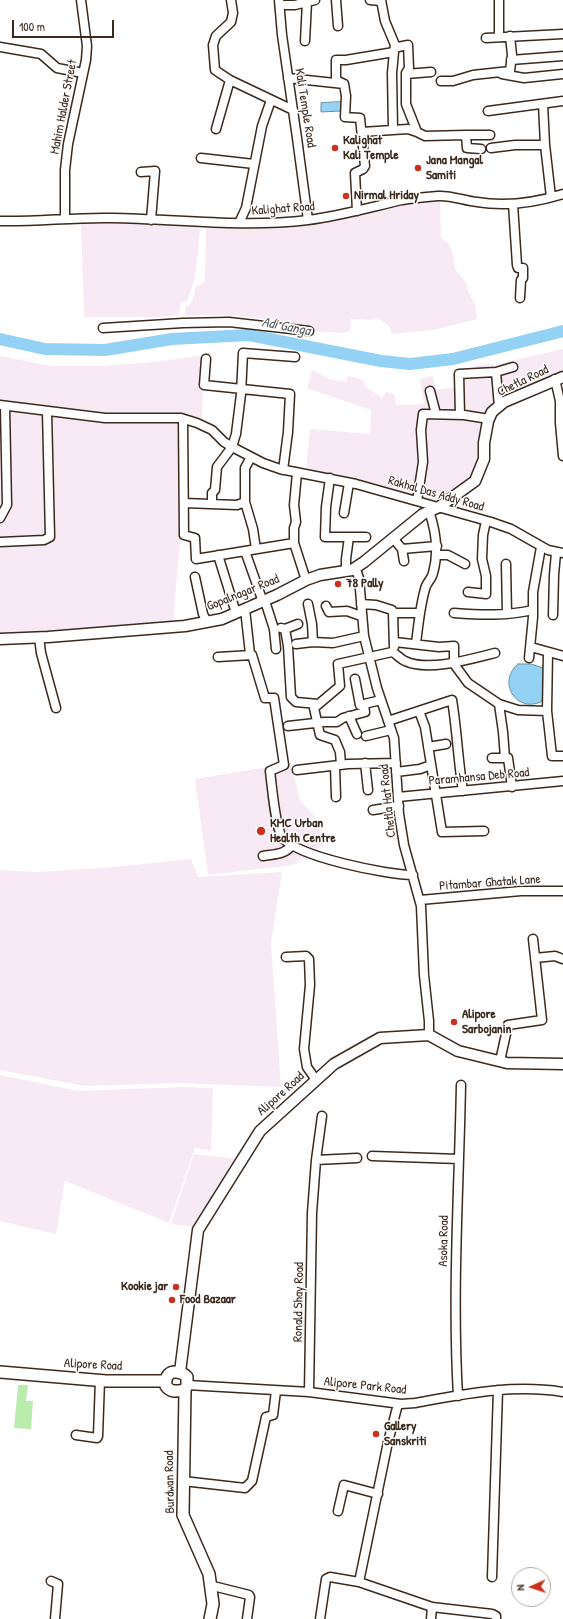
<!DOCTYPE html>
<style>
body{margin:0}
#map{position:relative;width:563px;height:1619px;overflow:hidden;background:#fff;font-family:"Patrick Hand",sans-serif}
canvas{display:block}
.north{position:absolute;left:511px;top:1567px;width:40px;height:40px;box-sizing:border-box;background:#fff;border:1px solid #b1aaa5;border-radius:50%;rotate:267deg;font-size:11px;font-weight:700;line-height:16px;text-align:center;color:#3b2a1e}
.north::after{content:'';display:block;margin:auto;width:14px;height:18px;background:#c8321e;clip-path:polygon(50% 0,100% 100%,50% 72%,0 100%)}
.scale{position:absolute;left:12px;top:20px;width:102px;height:18px;box-sizing:border-box;border:2px solid #3b2a1e;border-top:0;padding-left:5px;font-size:12px;line-height:14px;white-space:nowrap;color:#3b2a1e;-webkit-text-stroke:3px #fff;paint-order:stroke}
</style>
<div id="map">
<canvas width="563" height="1619"></canvas>
<div class="north">N</div>
<div class="scale">100 m</div>
</div>
<script>
const context = document.querySelector('canvas').getContext('2d');
context.lineJoin = 'round';
function fill(path, color) { context.fillStyle = color; context.fill(path, 'evenodd'); }
function stroke(path, color, width, dash) { context.strokeStyle = color; context.lineWidth = width; context.lineCap = dash ? 'butt' : 'round'; context.setLineDash(dash || []); context.stroke(path); }
function write(font, color, halo, rows, align = 'center') {
  context.font = font + ' "Patrick Hand",sans-serif'; context.lineWidth = 3; context.setLineDash([]); context.textBaseline = 'middle'; context.strokeStyle = halo; context.fillStyle = color; for (const [text, x, y, turn = 0] of rows) {
    context.save(); context.translate(x, y); context.rotate((+turn || 0) * Math.PI / 180); context.textAlign = isNaN(turn) ? turn : align; if (halo) context.strokeText(text, 0, 0); context.fillText(text, 0, 0); context.restore();
  }
}
fill(new Path2D(`
 M440,200L441,238L449,244L452,251L455,269L467,284L468,291L475,305L477,319L433,330L392,334L389,326L378,318L370,320L351,319L350,331L341,333L309,331L288,322L242,316L210,315L185,316V308L192,302L196,286L204,283L205,273L206,228H251L328,223L404,203Z
 M103,220L194,226L200,229L198,253L194,281L187,301L181,302L179,315L159,317H84L81,222Z
 M563,349V373L501,398L497,364Z
 M204,355L202,421L184,416L157,414L105,416L0,402V356L52,366H104L163,361Z
 M494,364L496,404L486,411L476,462L470,479L449,495L430,500L306,468L310,429L370,434L371,410L307,388L312,370L329,379L346,382L348,376L364,380V386L382,398L386,392L395,395V404L399,405L424,404L420,379L433,376L436,390L455,387V375L478,365Z
 M0,411L106,422L179,423L180,542L173,622L96,630L0,636Z
 M291,763L300,801L316,818L324,845L293,865L208,875L195,779Z
 M191,859L198,877L282,872L271,943L281,1087L180,1083L85,1086L0,1070V870L38,872L114,867Z
 M0,1075L78,1091L184,1087L213,1088L211,1151L195,1148L169,1223L65,1181L56,1234L0,1221Z
 M194,1154L239,1159L196,1227L171,1224Z`), '#f8eaf5');
fill(new Path2D(`
 M18,1385H28L26,1401H33L31,1429L14,1428Z`), '#b9ecad');
const water = new Path2D(`
 M341,102V111L321,112V103Z
 M518,664H531L543,668C548,681 547,690 541,702C515,713 497,681 518,664Z`);
fill(water, '#93d2f4');
stroke(water, '#708f9e', 1);
stroke(new Path2D(`
 M0,339L45,349L105,350L172,339L249,335L381,361L410,364L453,359L563,331`), '#93d2f4', 12);
const minor = new Path2D(`
 M231,0L233,13L231,22L216,36L213,45L215,70L230,80L293,110
 M279,0L282,35L297,138L308,220
 M336,0L338,26
 M370,0L381,1
 M381,0L385,21L395,45L398,47L408,45L409,68L406,73V104L417,132L425,136L466,135L467,148L481,149
 M280,5H295L315,0
 M499,37V0
 M486,38L563,34
 M305,41L307,2
 M0,47L41,54L57,68L83,73
 M511,60L563,56
 M406,74L431,72
 M502,74L524,78L563,74
 M288,78L344,84L336,80V60H346L394,52L395,45
 M441,81H453L473,75L510,71L512,55L510,36
 M344,84L346,96L345,117L360,118L365,166L363,169L355,173L357,211
 M543,104L545,145L551,197
 M488,111L563,101
 M216,129L230,80
 M393,129L392,73L394,52
 M362,132L408,129L417,132
 M466,135H490
 M491,148L515,145H545
 M201,158L254,164
 M141,172L155,171L151,220
 M513,204L517,265L518,268H523V278L521,280L520,298
 M65,219V170L68,144L86,60L87,46L81,0
 M0,221C37,222 74,217 112,218C177,219 242,228 308,220C340,216 371,207 402,200C414,198 426,197 438,196C451,195 465,201 477,202C507,207 534,203 563,194
 M239,223L246,208L262,126L271,100
 M103,328L183,323L229,322L309,331
 M206,359L204,385L290,394L288,432L283,470
 M496,372L499,407
 M555,379L560,401V423L563,456
 M430,391L436,414
 M0,405L105,418H181L197,423L212,430L224,442L236,449L263,463L280,469L356,484L491,522L511,529L548,550L563,553
 M460,415L459,374L496,372L513,367
 M183,419L184,535L195,538L196,559L294,543L306,580
 M251,457L245,468V502L253,529L256,549
 M330,478L326,507L325,537H366
 M417,501L423,462L421,430L423,414L464,415L489,419
 M184,503L237,505L245,502
 M212,503V493L215,490L217,467L232,447L236,434L241,394L243,353L295,357
 M344,513L349,483
 M0,518L7,505L5,406
 M393,538L402,549L437,546
 M0,542L44,540L50,537L47,411
 M294,543V528L296,522L294,505L297,473
 M402,549L404,561
 M245,551L263,602
 M218,555L236,613
 M436,555H448L465,564
 M506,564L507,614
 M355,567L359,578L364,636L377,688L394,738L399,814L404,845L421,906L424,975L429,1021V1035
 M346,570V559L349,537
 M195,577L203,614L207,622
 M468,592L486,594V576L482,559L483,535L486,521
 M265,601L274,629L276,649
 M308,604L312,624L313,642
 M361,604L376,605L392,610L393,613H420
 M326,606L329,612L347,611L361,616
 M245,609L250,654
 M393,613L394,647
 M454,613C481,615 507,616 533,610
 M553,615L554,575L556,553
 M281,628L285,629L298,624
 M285,629L288,646L291,697L296,702L318,704
 M39,637L41,653L56,708
 M395,642L439,647L454,646V664L468,683L499,704L518,710L547,711L552,756H563
 M296,644L313,642L333,643L364,636
 M416,644C418,626 420,607 425,589C426,583 432,579 433,573C439,552 436,531 429,511
 M531,647L563,656
 M218,657L252,655L265,698H274L284,765L270,771C272,786 275,826 282,837C297,857 388,875 413,875
 M529,658L533,617V592L541,547
 M355,679L360,705L381,700
 M499,704L503,732L505,758
 M419,711L425,727L442,832L484,831
 M547,711L548,652
 M349,716L357,734
 M388,721L452,700C457,730 458,761 463,791
 M288,726L324,722H337L343,718L365,712L364,705
 M366,736L391,730
 M428,747L446,744
 M492,758H508L512,787
 M365,763L368,790
 M341,765L340,752L335,740L320,735L314,708L340,686L338,664L392,652C397,654 400,659 405,661C428,672 471,659 495,653
 M335,766L336,797
 M297,770L348,764L396,763
 M396,772L420,769L431,765
 M398,797L563,781
 M373,810L399,806
 M263,856C274,854 285,855 292,845
 M420,900L521,891H563
 M286,957L306,956L309,959L310,985L304,1049L307,1067L316,1080
 M535,958L555,956L563,959
 M500,1061L508,1025L542,1020L533,939
 M372,1156L459,1159
 M316,1160L357,1158
 M187,1385L309,1392L401,1404L415,1403C465,1394 512,1384 563,1392
 M309,1392L312,1213L316,1160L322,1116
 M458,1396C452,1293 459,1189 461,1085
 M398,1404L388,1442L359,1582L432,1607L492,1614L496,1616V1619
 M76,1435L97,1438L98,1436L100,1380
 M183,1481L245,1488L252,1481L266,1417L273,1415L276,1391
 M338,1511L344,1485L378,1494
 M492,1577L498,1390
 M51,1581L58,1584L55,1619
 M212,1587L213,1586L249,1595L250,1597L247,1619
 M320,1619L326,1579L330,1577L359,1582
 M431,1619L432,1607`);
const major = new Path2D(`
 M0,639L48,637L185,626L222,619L277,595L306,580L320,575L352,570L364,562L423,514L439,507L475,481L484,459V443L488,421L492,412L504,402L563,377
 M180,1372L198,1230L260,1131L334,1064L380,1038L429,1035L458,1051L507,1063L563,1064`);
const highway = new Path2D(`
 M0,1372L106,1381H166
 M185,1390C177,1391 171,1393 166,1386C166,1384 165,1379 167,1377C170,1369 183,1372 187,1377V1385L185,1390L183,1515L209,1574L213,1604L210,1619`);
stroke(minor, '#3b2a1e', 11);
stroke(major, '#3b2a1e', 13);
stroke(highway, '#3b2a1e', 14);
stroke(minor, '#fff', 8);
stroke(major, '#fff', 10);
stroke(highway, '#fff', 11);
for (const [x, y, r, color] of [
 [335,148,4,"#c8321e"],
 [418,168,4,"#c8321e"],
 [346,196,4,"#c8321e"],
 [338,584,4,"#c8321e"],
 [261,831,5,"#c8321e"],
 [454,1022,4,"#c8321e"],
 [176,1287,4,"#c8321e"],
 [172,1300,4,"#c8321e"],
 [376,1434,4,"#c8321e"]
]) { const dot = new Path2D(); dot.arc(x, y, r, 0, 2 * Math.PI); context.fillStyle = color; context.fill(dot); stroke(dot, '#fff', 1.5); }
write('13px', '#3b2a1e', '#fff', [
 ["Mahim Halder Street",64,107,-79],
 ["Kali Temple Road",305,108,81],
 ["Kalighat Road",283,209,-4],
 ["Chetla Road",523,381,-26],
 ["Rakhal Das Addy Road",436,494,16],
 ["Gopalnagar Road",243,593,-22],
 ["Paramhansa Deb Road",479,777,-5],
 ["Chetla Hat Road",388,801,-96],
 ["Pitambar Ghatak Lane",490,883,-4],
 ["Alipore Road",281,1094,-42],
 ["Asoka Road",444,1241,-89],
 ["Ronald Shay Road",299,1302,-89],
 ["Alipore Road",93,1365,3],
 ["Alipore Park Road",365,1386,6],
 ["Burdwan Road",170,1482,-91]
]);
write('bold 13px', '#3b2a1e', '#fff', [
 ["Kalighat",343,141],
 ["Kali Temple",343,156],
 ["Jana Mangal",426,161],
 ["Samiti",426,176],
 ["Nirmal Hriday",354,196],
 ["78 Pally",346,584],
 ["KMC Urban",270,824],
 ["Health Centre",270,839],
 ["Alipore",462,1015],
 ["Sarbojanin",462,1030],
 ["Kookie jar",168,1287,"right"],
 ["Food Bazaar",180,1300],
 ["Gallery",384,1427],
 ["Sanskriti",384,1442]
], 'left');
write('italic 14px', '#555c5e', '#fff', [
 ["Adi Ganga",286,327,11]
]);
</script>
